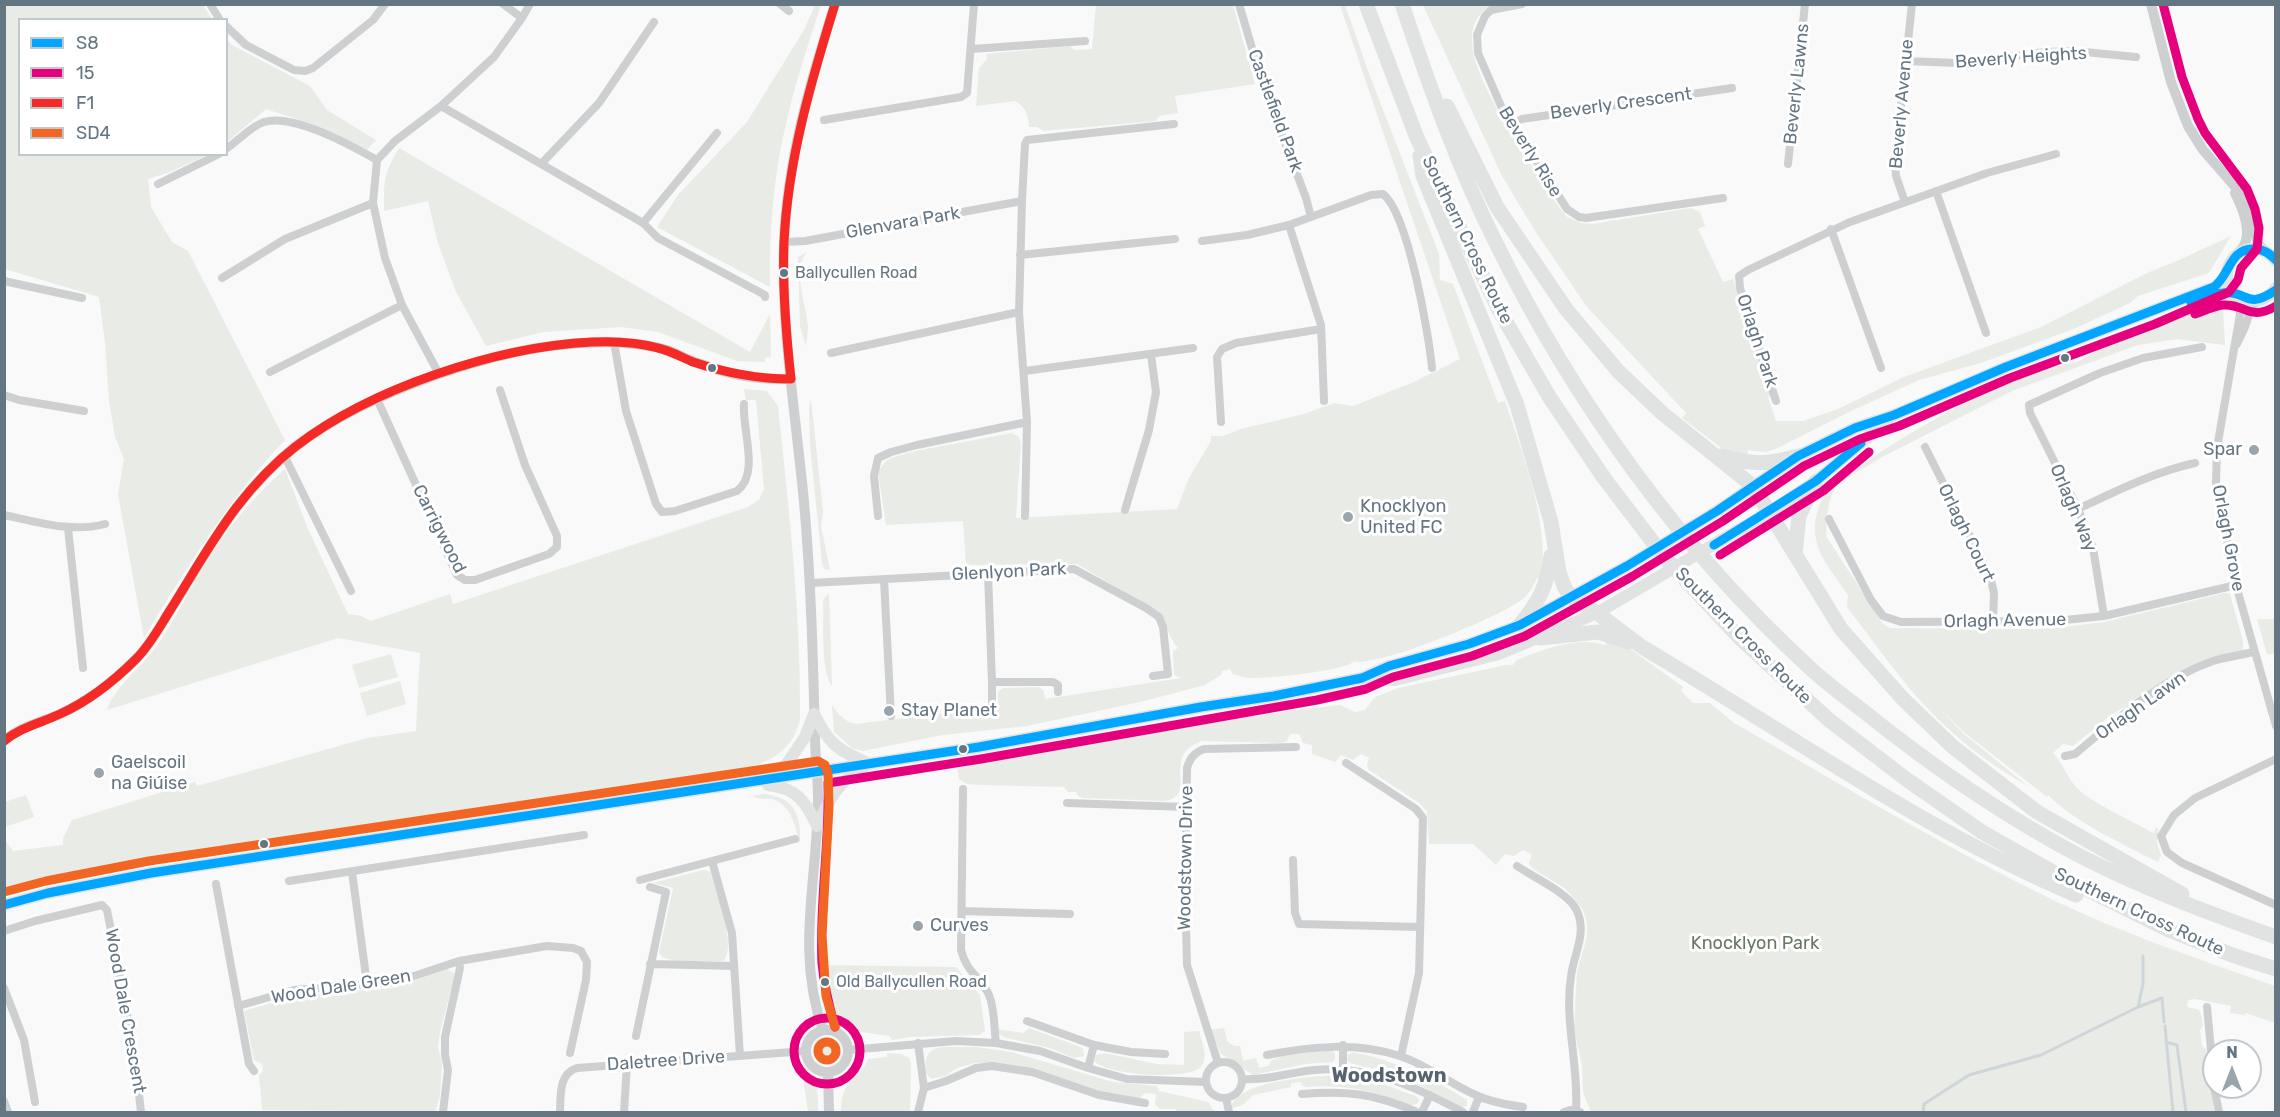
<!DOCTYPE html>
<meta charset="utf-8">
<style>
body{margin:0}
#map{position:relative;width:2280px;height:1117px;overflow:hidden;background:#f9f9f9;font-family:Rubik,sans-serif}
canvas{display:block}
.frame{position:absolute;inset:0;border:6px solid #657683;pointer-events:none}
.legend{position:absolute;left:18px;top:18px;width:210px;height:138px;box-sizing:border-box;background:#fff;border:2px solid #c1c8cd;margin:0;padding:8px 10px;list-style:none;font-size:18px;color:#657683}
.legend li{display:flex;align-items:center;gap:12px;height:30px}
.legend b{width:30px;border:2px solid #c1c8cd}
.north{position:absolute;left:2202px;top:1039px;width:60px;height:60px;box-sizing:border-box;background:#fff;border:2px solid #c1c8cd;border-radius:50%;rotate:0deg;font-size:16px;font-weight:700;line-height:24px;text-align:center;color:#657683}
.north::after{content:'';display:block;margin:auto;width:21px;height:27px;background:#99a4ac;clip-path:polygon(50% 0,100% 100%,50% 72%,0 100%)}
</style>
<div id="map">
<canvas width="2280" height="1117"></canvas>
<div class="frame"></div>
<ul class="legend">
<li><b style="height:8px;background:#00a6ff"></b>S8</li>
<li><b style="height:8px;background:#e5007d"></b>15</li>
<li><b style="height:8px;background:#f52a26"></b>F1</li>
<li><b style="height:8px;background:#f26522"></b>SD4</li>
</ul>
<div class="north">N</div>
</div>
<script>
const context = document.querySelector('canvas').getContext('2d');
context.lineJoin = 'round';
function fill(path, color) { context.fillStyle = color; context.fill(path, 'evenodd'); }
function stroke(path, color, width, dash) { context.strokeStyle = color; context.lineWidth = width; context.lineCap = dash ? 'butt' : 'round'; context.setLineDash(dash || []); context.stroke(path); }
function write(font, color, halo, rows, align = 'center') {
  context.font = font + ' Rubik,sans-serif'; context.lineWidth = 6; context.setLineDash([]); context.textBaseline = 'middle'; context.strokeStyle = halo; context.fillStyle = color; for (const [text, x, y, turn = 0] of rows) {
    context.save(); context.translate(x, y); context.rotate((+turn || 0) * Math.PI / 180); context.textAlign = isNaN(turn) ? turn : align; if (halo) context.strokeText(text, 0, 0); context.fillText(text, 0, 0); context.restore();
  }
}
fill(new Path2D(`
 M4,5H203L212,19L20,20V154L207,155L170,172L148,179L151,207L172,242L188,251L285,440C227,501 187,567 144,638L118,494L124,459L115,437L109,401L105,342L99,297L5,269Z
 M815,5H821C808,45 794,86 785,128C773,180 769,234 770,287L657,227L678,195L747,122L804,30Z
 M1096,5H1233L1255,84L1175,96L1178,113L1159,116L1156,121L1043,131L1037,127H1029C1028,113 1026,108 1015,101L976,106L979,68L987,59L986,54L1070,46L1074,50L1092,49Z
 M1340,5H1345L1371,79L1439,254L1440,280L1453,284L1498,403L1505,401C1524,459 1548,517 1542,579L1537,578C1534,585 1530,592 1525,597C1507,615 1373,669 1354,661C1348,671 1263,679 1247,678C1242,677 1237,675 1233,674L1230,669L1222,671L1221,675L1205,685L1140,702L1027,726L942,735L863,751L852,748L834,732L832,705C837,714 847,723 856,724L998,706V692L1003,688L1039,687L1044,691L1045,699L1181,678L1174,675L1173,651L1178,648C1168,637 1167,622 1155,610L1077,564L966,565L963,521L886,525L878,472L885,462L891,458L915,451L1012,433L1019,437L1021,444L1016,518L1177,509L1189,478L1211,441V436H1223L1241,429L1304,414L1334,403L1353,406L1414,382L1460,359Z
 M1423,5H1492C1477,13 1471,26 1472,43C1474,79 1514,136 1533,167C1544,184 1554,202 1567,217L1581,223L1592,224L1691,208L1700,212L1705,226L1698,229L1723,282L1733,279L1771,396L1768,397L1776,421H1803L1838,409L1904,377L2041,327L2147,273L2177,261L2231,236L2209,273L2138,296L2130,303L2076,328L1981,363L1919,380L1847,413L1778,448L1766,452L1748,450L1747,457L1724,450L1682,418L1686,413L1587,307L1535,231L1502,176Z
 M226,39L232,45L310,86L327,110L376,140L367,150L309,123L266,109L227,142Z
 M399,148L750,352L770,314L771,357L765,358V362L737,361L658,332L621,327L543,332L486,346L456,292L438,243L428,201L384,211C384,181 383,175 399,148Z
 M807,252C791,269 807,306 808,327C808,333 806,340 806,346L800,327L798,257Z
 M2216,308L2223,310L2225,345L2177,339L2138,345L2012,391L1882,457L1841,482L1835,487L1830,500L1827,515L1826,536L1883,624L1890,628L2030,629L2057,628L2104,622L2225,593L2230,594L2243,641V650L2185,671L2111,715L2073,746L2063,744L2053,753C2065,766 2067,779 2080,791C2095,804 2132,821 2151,832L2154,833L2156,827L2158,829L2157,843L2161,855L2158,862C2121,843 2079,825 2048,795L2047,797L1965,733L1938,707L1964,734L2028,786C1998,769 1968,748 1943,724C1906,689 1877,646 1847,607L1848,595C1826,563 1804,542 1821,501C1833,473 1982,391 2015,377C2026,372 2038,368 2050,366C2061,364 2070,365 2081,360C2090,356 2098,348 2108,343C2143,327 2178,317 2216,308Z
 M744,389L767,391L778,406C789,511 801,614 800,719C794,750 770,762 742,770L439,820L5,886V840L13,851L63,845V838L72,820L195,782L197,786L367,738L416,731L420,653L338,638L107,710C114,687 141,668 155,648C175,621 189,589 207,561C228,527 255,495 285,469L308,529L348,614L361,616L371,621L450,594L453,604L748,507L759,500L764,489L756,400H746Z
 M811,399L823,512L821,526L830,570L824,569L822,563L810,445L809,408Z
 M829,593L832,686C820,670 824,621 823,600Z
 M2257,619H2275V654H2267Z
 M1607,639L1629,648L1683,687L1681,691L1693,703H1710L1734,723C1832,779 1929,838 2031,889C2109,929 2193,957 2275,986V1023L2246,1013L2245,1015L2230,1013L2231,1006L2195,999L2188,1000L2187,1007L2199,1010L2202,1017L2203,1026L2200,1030L2202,1046L2206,1049L2214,1112H1591L1583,1092L1582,1065L1574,1030L1577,971L1587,937V923L1583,910L1566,889L1532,868L1529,863L1532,855L1523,850L1514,856L1505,854L1496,865L1473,844H1429L1427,811L1419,803L1369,770L1367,765L1369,758L1361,754L1353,760L1341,755L1335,762L1312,754V745L1303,743L1299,734H1290L1287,741L1282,743L1202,741C1159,756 1200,795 1165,801L1083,798L1078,796L1076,792H1068L1064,787L980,785L967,784L959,779L957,769L1001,757L1292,710L1340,705L1355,712L1365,710L1375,697L1398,688L1506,665H1513L1516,660C1545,650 1574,636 1605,645Z
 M391,654L398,677L359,688L352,665Z
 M400,681L406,704L367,716L360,693Z
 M763,794C796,797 801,816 800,844C796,828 791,804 772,799C764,798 758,800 752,796Z
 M26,795L34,817L5,827V802Z
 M703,870L711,872C716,889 738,948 723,961H676L662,957L659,952L673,888L653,883Z
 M821,965L956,967L980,995L985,1031L979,1035L910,1037L892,1040L889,1036L861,1032L830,1017L823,1002L819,975Z
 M447,969L455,974L440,1032L438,1047L442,1063L440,1096L435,1112L262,1110L259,1075L263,1071L262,1064L254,1060L244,1011L298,995L394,988Z
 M1029,1028L1083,1048L1084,1056L1074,1058L1050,1048L1007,1038L1000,1035L996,1029L1023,1033Z
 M1224,1028L1227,1041L1234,1046H1240L1243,1061L1256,1058L1259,1068L1268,1066L1272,1060L1287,1055L1331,1050L1335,1053V1059L1333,1062L1305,1064L1253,1075L1221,1054L1210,1030Z
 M1199,1031C1202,1042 1209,1057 1201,1067C1187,1081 1106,1075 1094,1061L1096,1055L1105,1053L1157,1064L1184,1065V1032Z
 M813 1050a13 13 0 1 1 26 0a13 13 0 1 1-26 0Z
 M943,1047H977L1011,1052L1113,1082L1157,1086L1159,1091L1208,1102L1214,1111L1176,1112V1109H1160L1155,1104L1156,1094L1145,1093L1139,1099L1102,1092L995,1063H975L957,1068L945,1076L931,1079L926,1073C924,1058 927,1049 943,1047Z
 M1353,1052C1394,1060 1432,1078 1467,1100V1106L1462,1107L1403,1077L1350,1063L1347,1060L1348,1055Z
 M887,1053L901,1054L909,1058L911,1064L910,1112H841C841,1077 858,1083 868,1059L887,1057Z
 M801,1064C819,1075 818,1093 818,1112H808Z
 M1341,1075L1378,1082L1415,1096L1419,1099L1418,1103L1411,1106C1376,1091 1344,1084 1306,1087L1302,1085L1301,1082L1291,1083V1087L1253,1095L1244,1104L1231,1109C1234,1080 1317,1076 1341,1075Z`), '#e8ebe6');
stroke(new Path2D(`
 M2138,1007L2162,998L2164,1022
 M2165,1026L2173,1112
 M2166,1042L2177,1045L2186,1112
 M1923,1112L1924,1104L1969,1075L2041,1055L2138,1007L2143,984V956`), '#ced6d9', 3);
stroke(new Path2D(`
 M210,4L220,20
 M780,4L789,11
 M1239,4L1262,82L1306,198L1311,217
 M1522,4L1491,10L1485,16L1477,35L1478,53L1501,106L1567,209L1579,217L1586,218L1723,198
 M522,18L530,4
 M226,26L246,45L294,70L305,71L313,68L373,20L385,4
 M972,49L1085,41
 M1906,61L1957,63L2045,52L2074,51L2136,57
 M441,106L643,223L658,238L765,295V297
 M824,120L961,97L967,93L974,4
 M1512,124L1522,119L1732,88
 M226,149C238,141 251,126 264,122C293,113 352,146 377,160
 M377,160L373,203L385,258L402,305L439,374
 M377,160L395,141L441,106L494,57L522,18L503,4
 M542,163L599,103L654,22
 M1788,164L1805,4
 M158,184L219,154
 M1936,191L1986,333
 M1022,201L1025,144L1027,140L1174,124
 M1905,202L1896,176L1895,161L1912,4
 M643,223L717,133
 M1289,225L1321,325L1324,401
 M1831,229L1881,368
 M1202,241L1247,235L1289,225L1371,195L1383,194C1408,213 1429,335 1432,368
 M784,242L805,241L1022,201L1019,312L1027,422L1025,516
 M1020,255L1175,239
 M222,278L285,239L373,203
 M4,281L82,298
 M2237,296L2240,314L2217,448L2216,484L2236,585L2276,726
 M614,342L626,411L656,504L662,512L675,511L737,491C760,474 742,430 744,404
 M2237,344L2245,327L2252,306L2259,301
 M831,353L1019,312
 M1025,371L1193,348
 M270,372L402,305
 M4,395L19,400L84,411
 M377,399L457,575L465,580H475L549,554L557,547V536L525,465L500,390
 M1776,401L1740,288L1739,276L1748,270L1850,222L1987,173L2056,154
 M1221,422L1217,357L1222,349L1236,343L1321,329
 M1925,447L1990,576L1994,593L1993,622
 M285,457L351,591
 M2078,509C2116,491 2154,472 2195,463
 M1125,510L1149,430L1156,392L1151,355
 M4,515C38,522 71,533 105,524
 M878,516L874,476L878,458L891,452L917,445L1027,422
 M1829,519L1871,600L1883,616L1901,622L2055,621L2104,616L2236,585
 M68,528L83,668
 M988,573L992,682H1053L1058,685V692
 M884,579L891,716
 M811,583L1074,569L1146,608L1159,617L1163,627L1168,674L1153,676
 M2104,616L2093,548L2078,509L2030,413L2029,405L2100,373L2143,358L2202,347
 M992,682V704
 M2065,756L2075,754C2117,719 2161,679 2213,661C2226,657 2241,655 2254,652
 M2276,759L2195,798L2174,815L2161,836L2167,852L2182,863L2276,905
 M1346,763L1416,809L1423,818L1419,973L1401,1056
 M963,789L961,950C967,973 980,976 989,995C995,1009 994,1029 996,1043
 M1067,803L1186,807
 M1293,860L1295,913L1299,924L1419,927
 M712,861L732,933L740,1056
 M1517,866C1533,877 1568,893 1576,909C1588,932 1574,953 1571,976C1564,1021 1579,1066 1576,1110
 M352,872L367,984
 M640,880L795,839
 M289,881L584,835
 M216,884L249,1064L254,1071
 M962,911L1070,914
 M4,931L35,921L102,905L107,910L134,1050L141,1112
 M650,964L734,966
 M4,988L24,1040L35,1102
 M238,1006L294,990L396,982L459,961L547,946L573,948L581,951L587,962L586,980L570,1053
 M2207,1007L2214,1083
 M1027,1021L1094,1045L1131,1052L1165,1054
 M636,1036L666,892L650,887
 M918,1043L924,1088L918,1112
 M1343,1045V1068
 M848,1050L956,1041L996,1043L1040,1051L1088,1068L1127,1079L1206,1082
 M1267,1055C1313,1046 1355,1042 1400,1056C1428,1065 1451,1085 1478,1096C1491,1102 1509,1105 1523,1107
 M1206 1080a18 18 0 1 1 36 0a18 18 0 1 1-36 0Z
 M1218,1063L1187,965L1185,888L1187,768C1190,758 1194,753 1204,749L1296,747
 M1088,1068L1094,1045
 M1242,1079C1267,1081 1290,1072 1315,1070C1369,1065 1416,1087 1463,1112
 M2214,1087L2219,1112
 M924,1088L946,1081L976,1068L992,1066L1032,1072L1099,1095L1145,1103
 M1302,1094C1348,1090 1375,1094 1417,1112
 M1226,1098L1229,1112
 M4,1101L8,1112
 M443,1112L448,1070L445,1055V1037L460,968L459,961
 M560,1112C561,1096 558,1074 577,1068L806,1051
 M624,1112L627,1064
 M1422,1112L1430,1095
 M1473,1112L1479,1097
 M1564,1112L1570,1110L1580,1112`), '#cecfd0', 8);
stroke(new Path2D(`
 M2151,4L2171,82L2188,126L2203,150L2245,198L2252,214L2258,244L2265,251
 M2235,193C2243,209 2255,238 2239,252
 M4,741C19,727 42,722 60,714C89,701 114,681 136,659C150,645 159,628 169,612C191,578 211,541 236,508C252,487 281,456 303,441C371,391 498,347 582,343C611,341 640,342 667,350C678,354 687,360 698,363C731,375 755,380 791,379
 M823,1030C795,951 818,879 818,798C818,778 815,757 815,736C813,658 811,580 804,502C796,416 781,330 784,243C787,161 810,82 835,4
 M806 1051a21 21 0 1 1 42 0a21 21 0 1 1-42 0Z
 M828,1072L829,1112`), '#cecfd0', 10);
stroke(new Path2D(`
 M2276,261C2270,253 2262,248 2252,249C2244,249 2237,253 2232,260C2212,288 2254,318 2276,288
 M2194,302L2223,293L2236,295
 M1367,678L1395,680L1499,654L1597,613L1771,511L1816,481L1888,420
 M814,714C830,746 837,749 869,764
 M760,778L786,765L805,737L814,714
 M768,785C796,788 806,801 817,826
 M817,826C827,803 839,780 863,768
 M4,905L48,893L151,873L979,747L1201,707L1274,696L1362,678L1389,666L1469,644L1520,625L1627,566L1717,511L1798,456L1855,428L1894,415L2006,367L2214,287L2221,283L2227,275`), '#e1e2e2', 12);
stroke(new Path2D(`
 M1366,4L1417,138L1499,310L1550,398L1604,478L1665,558L1740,638L1829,720L1906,779L1982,832L2060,876L2169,930L2232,955L2276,969
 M1402,4C1429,85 1457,165 1495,241C1573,400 1679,548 1810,668C1826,683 1845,697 1862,710C1930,765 2001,814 2078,855C2142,888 2208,913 2276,937
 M1447,106L1497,207L1566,309L1618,371L1662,413L1753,486L1841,629L1903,699L1953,747L2037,812L2182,894
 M1420,156L1423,176L1517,405L1551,522L1559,572L1564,586L1570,597L1597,613L1642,647C1785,731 1922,830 2076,895
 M1721,456C1754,465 1766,465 1798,456
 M1795,554L1799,516L1816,481
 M1520,625C1539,601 1547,587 1551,556
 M1540,638L1598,632L1628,642`), '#e1e2e2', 15);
stroke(new Path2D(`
 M2191,303C2201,300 2212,294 2223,293C2249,290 2245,311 2276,290
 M1714,545L1816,481L1861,443
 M4,905L48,893L151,873L979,747L1201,707L1274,696L1362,678L1389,666L1469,644L1520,625L1627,566L1717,511L1798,456L1855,428L1894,415L2006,367L2214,287C2230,275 2230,248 2254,249C2264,249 2270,254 2276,260`), '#00a6ff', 9);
stroke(new Path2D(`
 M2195,314C2204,311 2214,306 2223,305C2245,303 2249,322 2276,306
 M1720,555L1823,491L1869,452
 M794 1051a33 33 0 1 1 66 0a33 33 0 1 1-66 0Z
 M835,1027C829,1006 824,985 822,963C819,903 830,843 828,783L981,759L1317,700L1366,689L1393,677L1472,656L1525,636L1633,576L1723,521L1804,466L1860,439L1899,426L2010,378L2155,324L2229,292L2238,280L2241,268L2257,249L2259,228L2255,209L2247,189L2205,133L2198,119L2182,77L2163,4`), '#e5007d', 9);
stroke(new Path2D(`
 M791,379C786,333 782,287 784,242C788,160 811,82 835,4
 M4,741C21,727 41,723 60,714C89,701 114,681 136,659C150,645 159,628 169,612C191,577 211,541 236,508C253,486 273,464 295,447C371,388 496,347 592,342C614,341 637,342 658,348C671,351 681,357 693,362C726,373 757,379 791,379`), '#f52a26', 9);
stroke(new Path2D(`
 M4,892L46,881L149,861L818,761L825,765L828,773L829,806L822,935L826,996L835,1027
 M818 1051a9 9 0 1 1 18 0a9 9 0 1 1-18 0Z`), '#f26522', 9);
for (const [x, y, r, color] of [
 [784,273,5,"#657683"],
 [2065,358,5,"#657683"],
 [712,368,5,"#657683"],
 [2254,450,6,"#99a4ac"],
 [1348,517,6,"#99a4ac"],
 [889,711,6,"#99a4ac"],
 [963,749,5,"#657683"],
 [99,773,6,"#99a4ac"],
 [264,844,5,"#657683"],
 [918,926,6,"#99a4ac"],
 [825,982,5,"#657683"]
]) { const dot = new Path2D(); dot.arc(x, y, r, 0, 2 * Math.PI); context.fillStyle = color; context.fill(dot); stroke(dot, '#fff', 2); }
write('16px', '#657683', '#fff', [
 ["Ballycullen Road",795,273],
 ["Old Ballycullen Road",836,982]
], 'left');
write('18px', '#657683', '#fff', [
 ["Beverly Heights",2021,58,-4],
 ["Beverly Lawns",1797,84,-84],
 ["Beverly Crescent",1621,104,-8],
 ["Beverly Avenue",1902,104,-85],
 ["Castlefield Park",1275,111,70],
 ["Beverly Rise",1530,152,58],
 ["Glenvara Park",903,223,-10],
 ["Southern Cross Route",1467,240,64],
 ["Orlagh Park",1757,341,72],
 ["Orlagh Way",2073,508,67],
 ["Carrigwood",439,529,63],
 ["Orlagh Court",1966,533,64],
 ["Orlagh Grove",2228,538,79],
 ["Glenlyon Park",1009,572,-3],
 ["Orlagh Avenue",2005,621,-1],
 ["Southern Cross Route",1743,636,45],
 ["Orlagh Lawn",2141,706,-35],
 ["Woodstown Drive",1186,858,-89],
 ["Southern Cross Route",2139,912,25],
 ["Wood Dale Green",341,987,-9],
 ["Wood Dale Crescent",125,1011,80],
 ["Daletree Drive",666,1061,-4]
]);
write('18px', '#657683', '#fff', [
 ["Spar",2242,450,"right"],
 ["Knocklyon",1360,507],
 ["United FC",1360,528],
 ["Stay Planet",901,711],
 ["Gaelscoil",111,763],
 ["na Giúise",111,784],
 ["Curves",930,926]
], 'left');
write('18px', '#687a64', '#fff', [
 ["Knocklyon Park",1755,944]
]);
write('bold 20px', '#57646e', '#fff', [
 ["Woodstown",1389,1076]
]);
</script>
